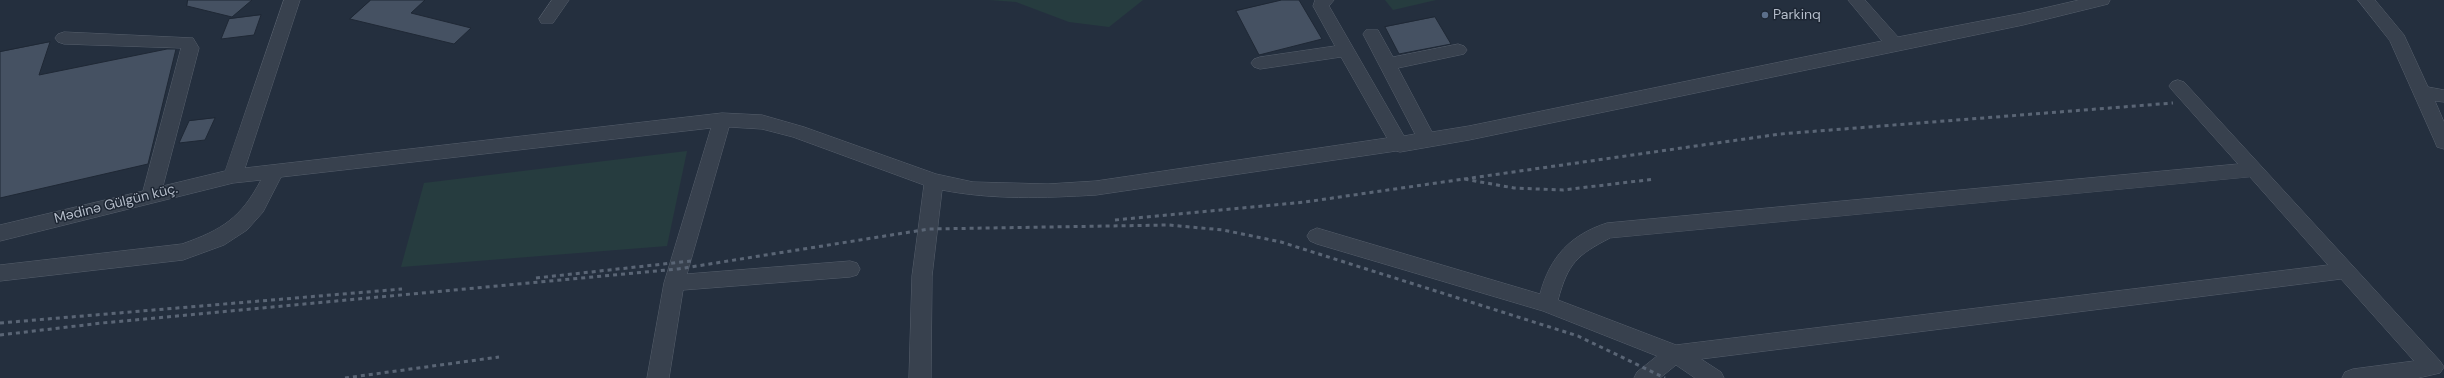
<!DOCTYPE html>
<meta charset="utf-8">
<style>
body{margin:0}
canvas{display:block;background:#242f3e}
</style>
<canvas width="2444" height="378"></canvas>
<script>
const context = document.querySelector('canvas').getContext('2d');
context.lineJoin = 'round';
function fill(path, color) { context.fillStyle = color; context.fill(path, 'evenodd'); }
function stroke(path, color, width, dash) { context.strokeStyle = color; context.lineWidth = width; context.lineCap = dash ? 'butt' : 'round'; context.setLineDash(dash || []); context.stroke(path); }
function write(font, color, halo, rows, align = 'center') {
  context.font = font + ' "DM Sans",sans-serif'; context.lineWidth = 3; context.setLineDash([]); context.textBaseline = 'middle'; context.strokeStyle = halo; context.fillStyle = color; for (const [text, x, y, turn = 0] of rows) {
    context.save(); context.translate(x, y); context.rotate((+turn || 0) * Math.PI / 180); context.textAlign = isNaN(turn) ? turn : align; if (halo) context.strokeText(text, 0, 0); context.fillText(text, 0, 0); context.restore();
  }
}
fill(new Path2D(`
 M990,0H1143L1109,27L1069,22L1016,2Z
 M1385,0H1436L1393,10Z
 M687,151L667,246L401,267L424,183Z`), '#263c3f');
const building = new Path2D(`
 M188,0H252L232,17L187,6Z
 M371,0H425L411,13L471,28L454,44L350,19Z
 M1282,0H1299L1322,39L1259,55L1236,11Z
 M261,15L254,35L221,39L229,19Z
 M1435,17L1451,44L1399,54L1385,27Z
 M50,42L39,75L167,49H176L148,164L0,198V52Z
 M215,118L205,140L179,143L189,121Z`);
fill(building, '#455162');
stroke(building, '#1f2835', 1);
const minor = new Path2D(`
 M284,0H300L245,168L722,113L762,115L804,127L936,174L973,182L1048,184L1096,181L1387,138L1341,57L1260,69L1254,67L1251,63L1254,59L1260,57L1335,46L1313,6L1315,0H1334L1329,6L1404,136L1415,134L1363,34L1366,30H1378L1393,57L1458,44L1464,46L1467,50L1464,54L1398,68L1432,132L1469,126L1882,41L1848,0H1865L1898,37L2023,13L2079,0H2110L2108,4L2023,25L1469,140L1400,152L1396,151L1096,195C1044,198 993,200 942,190L932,276L931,378H909L912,276L924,185L793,137L762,129L729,127L687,274L850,261L857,263L860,269L857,275L850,277L683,290L669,378H647L664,283L711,128L281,177L263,212L247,230L224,245L183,260L0,281V265L182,244C222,230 241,218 261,180L233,183L0,241V225L143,191L181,48L64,44L58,42L55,38L58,34L64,32L193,38L199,48L163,186L225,171Z
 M552,0H569L553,23H541L539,19Z
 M2358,0H2375L2404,35L2428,87L2444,90V102L2435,101L2444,122V149L2437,147L2435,142L2390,41Z
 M2178,80L2184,82L2440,361L2444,367L2440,373L2418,378H2342L2345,372L2353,369L2414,361L2341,279L1701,359L1721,372L1724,378H1695L1676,365L1660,378H1634L1637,372L1657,356L1543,311L1317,244L1310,241L1307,236L1310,231L1317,228L1540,294C1550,257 1570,235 1607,223L2238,164L2172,90L2169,86L2172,82ZM2250,177L2328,265L1676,345L1558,300C1568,263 1577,255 1610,238Z`);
stroke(minor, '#565f6c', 1);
fill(minor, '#38414e');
stroke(new Path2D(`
 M1464,179L1780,134L2173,103
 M1115,220L1305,202L1464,179L1514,188L1563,190L1655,179
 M536,278L691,261
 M0,323L402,289
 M0,335L102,323L678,269L929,229L1169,225L1223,230L1281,242L1578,336L1665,378
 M345,378L499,357`), '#5a6575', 3, [4, 4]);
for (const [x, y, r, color] of [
 [1765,15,4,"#5c6f8a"]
]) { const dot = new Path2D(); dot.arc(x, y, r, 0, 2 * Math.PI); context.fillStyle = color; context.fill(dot); stroke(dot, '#1d2633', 1.5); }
write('14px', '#b4bcc9', '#1d2633', [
 ["Parkinq",1773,15]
], 'left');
write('14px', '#b4bcc9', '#1d2633', [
 ["Mədinə Gülgün küç.",116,204,-14]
]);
</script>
